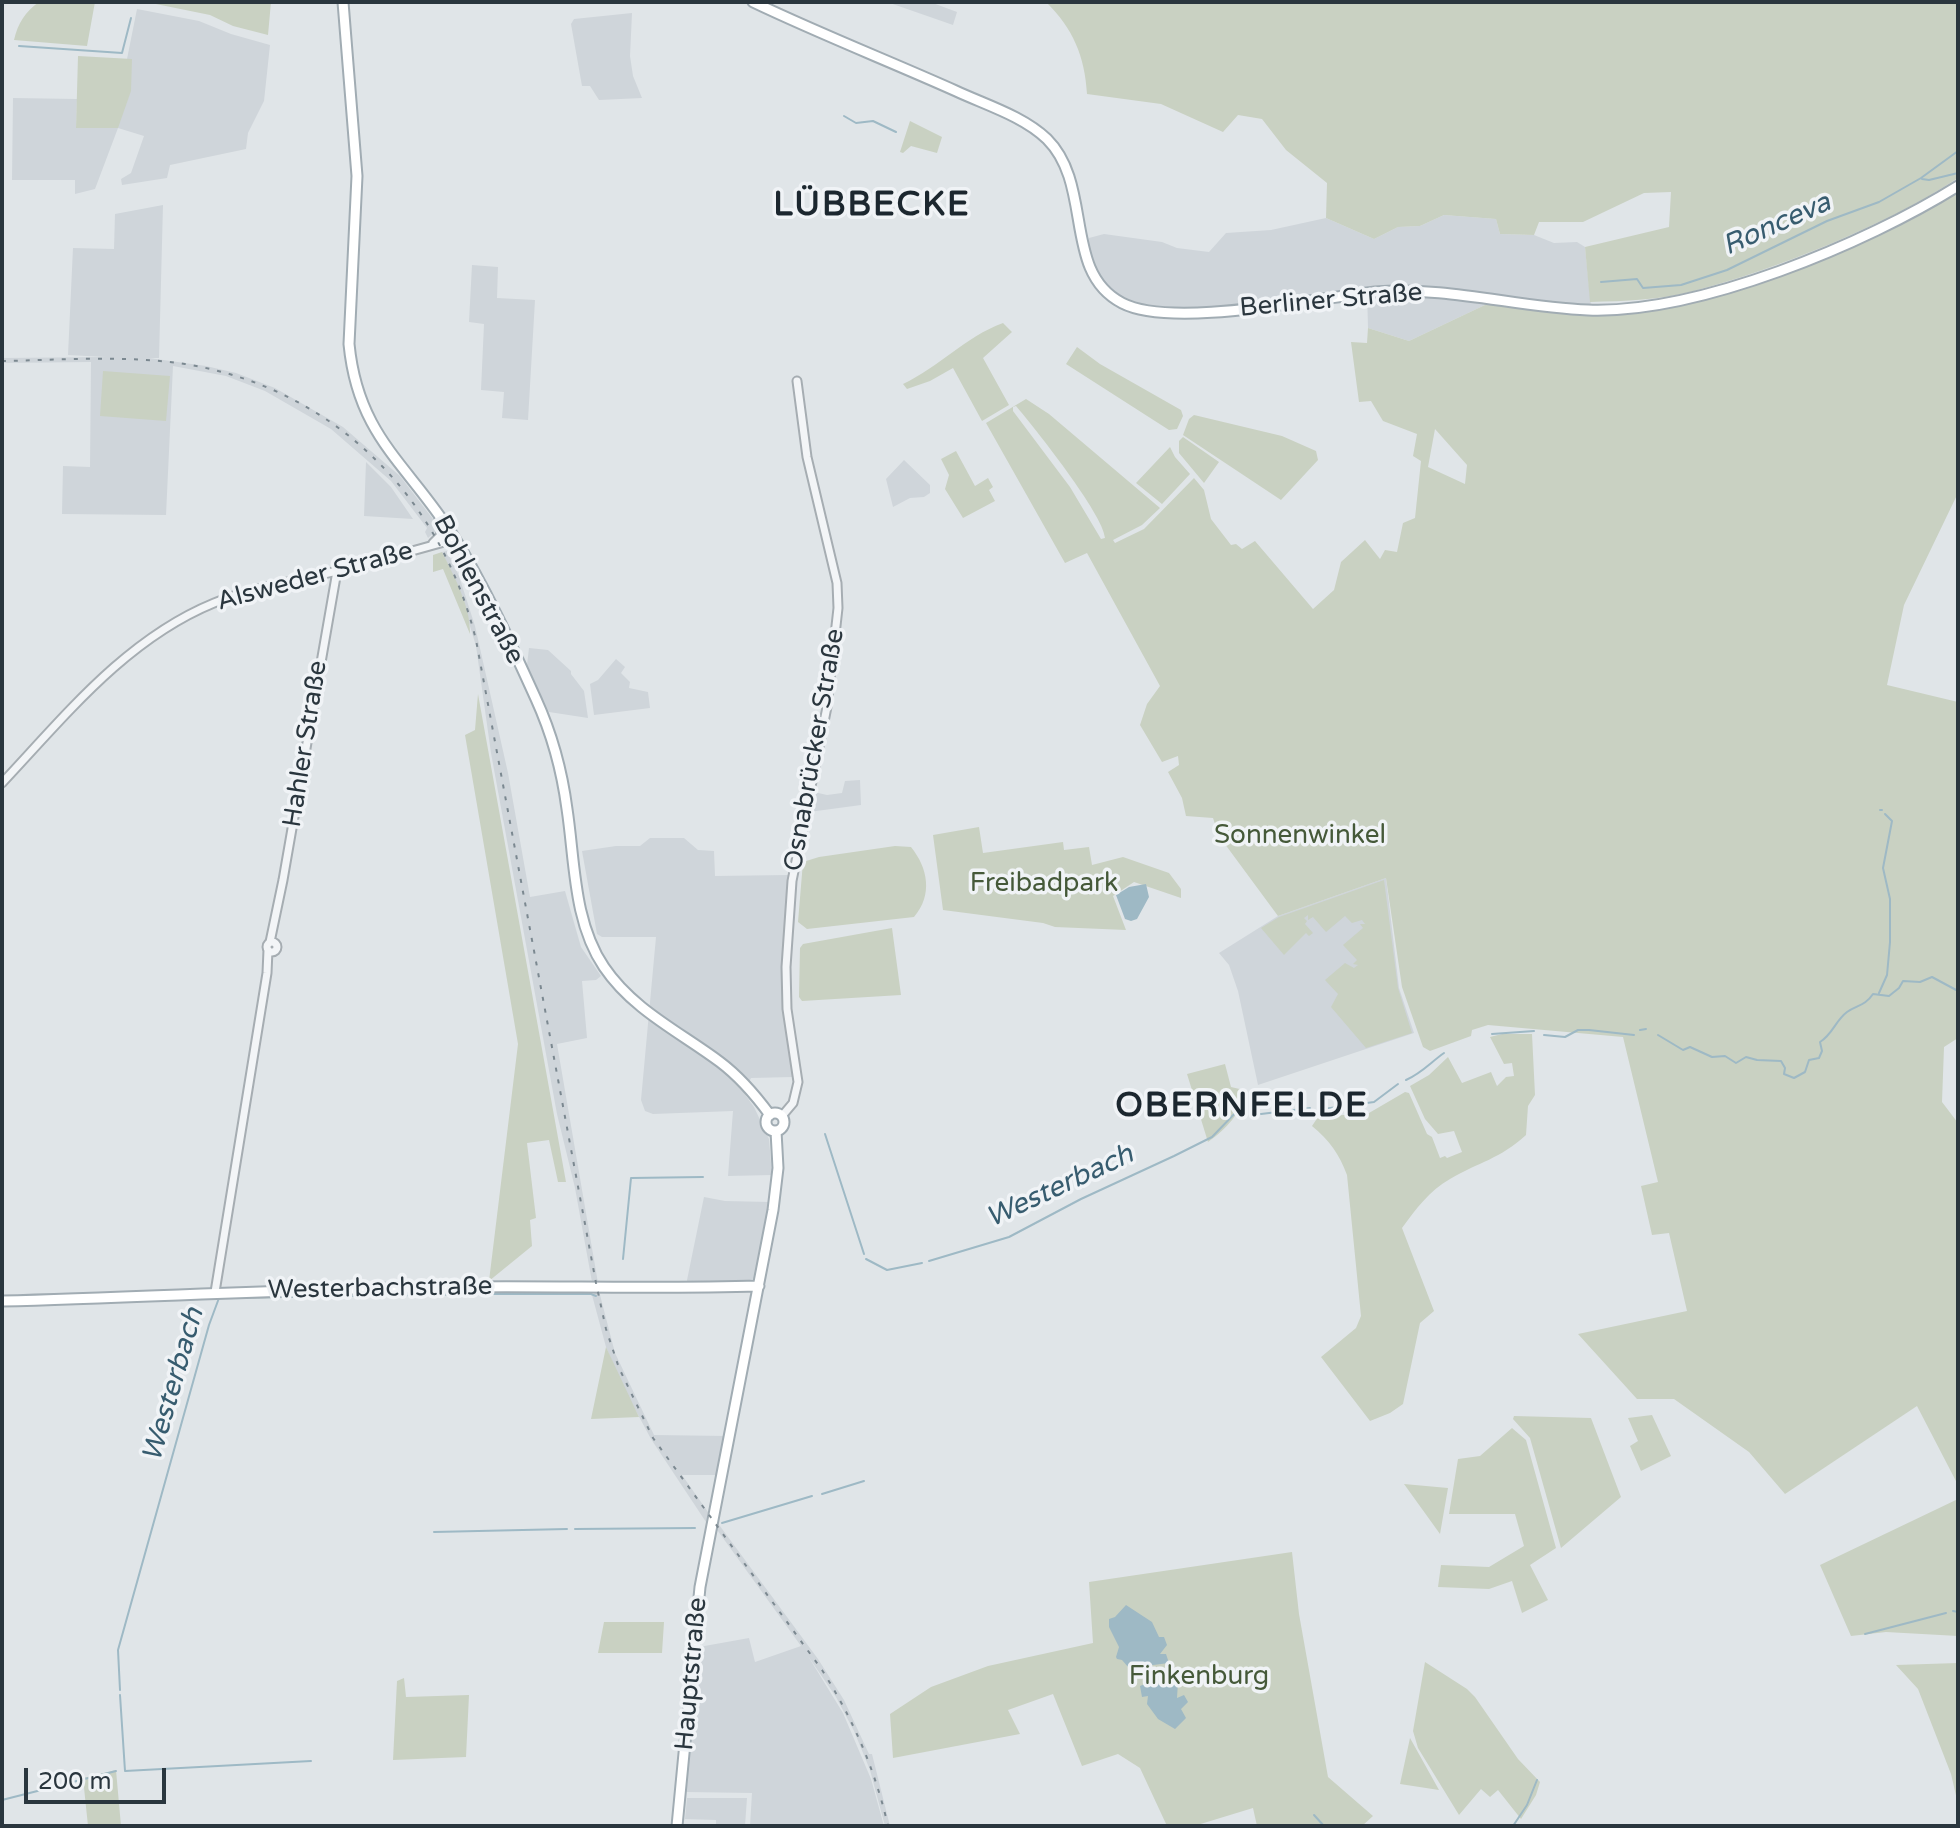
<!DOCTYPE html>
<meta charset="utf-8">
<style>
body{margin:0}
#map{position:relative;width:1960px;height:1828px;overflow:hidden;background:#e0e5e8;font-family:"Varela Round",sans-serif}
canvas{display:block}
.frame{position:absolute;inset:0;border:4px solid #2a363e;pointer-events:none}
.scale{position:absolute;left:24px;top:1768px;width:142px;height:36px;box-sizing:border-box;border:4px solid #2a363e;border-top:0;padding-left:10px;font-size:24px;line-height:28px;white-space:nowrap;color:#2a363e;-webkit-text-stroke:6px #f0f3f6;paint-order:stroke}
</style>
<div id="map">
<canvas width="1960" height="1828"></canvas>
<div class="frame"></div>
<div class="scale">200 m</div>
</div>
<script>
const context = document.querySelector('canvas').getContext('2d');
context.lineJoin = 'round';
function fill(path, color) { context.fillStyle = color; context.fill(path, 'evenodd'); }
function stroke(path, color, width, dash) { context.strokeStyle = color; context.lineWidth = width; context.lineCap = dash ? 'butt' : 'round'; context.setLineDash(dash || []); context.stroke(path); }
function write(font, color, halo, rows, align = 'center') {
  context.font = font + ' "Varela Round",sans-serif'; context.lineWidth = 7; context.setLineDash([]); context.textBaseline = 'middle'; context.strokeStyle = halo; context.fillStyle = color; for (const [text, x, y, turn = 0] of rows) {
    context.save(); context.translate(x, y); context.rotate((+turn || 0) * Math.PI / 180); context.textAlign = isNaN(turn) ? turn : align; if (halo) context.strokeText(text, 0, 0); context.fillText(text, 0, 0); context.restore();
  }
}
fill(new Path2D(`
 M887,2H930L957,12L953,25Z
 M137,9L199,21L231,34L270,45L264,101L248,133L246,149L170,165L167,178L122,185L121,179L131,173L144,136L118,128L95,189L75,194V180H12L13,98L77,99L76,128L131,59H127Z
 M632,13L630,56L633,76L642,98L599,100L590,86H582L571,24L574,19Z
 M163,205L159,358H149L206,366L236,373L275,388L343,427L400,476L436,523V531L428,538L425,532L427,528L391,481L331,429L265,391L226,376L173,366L166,515L62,514L63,466L90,467L91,362L2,363V358L106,357L68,355L73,248L114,249L115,214Z
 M1444,215L1496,219L1500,234L1534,235L1554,243L1577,242L1585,247L1592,315L1487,304L1409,341L1368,328L1367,290L1193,309L1152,307L1125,299L1102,281L1088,250L1089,238L1104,234L1162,242L1177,248L1209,252L1226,233L1271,230L1326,218L1374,239L1398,227L1420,226Z
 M472,265L498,267L497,298L535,300L528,420L502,418L504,392L481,390L484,324L469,322Z
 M904,460L930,485V493L924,497L910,498L893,507L886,479Z
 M366,462L391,487L413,519L364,516Z
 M447,551L459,576L475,626L508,773L530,897L565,891L581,947L601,976L596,980L582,981L587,1038L557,1044L598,1283L592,1282L575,1188L557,1114L491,753L476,646L460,593L442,552Z
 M529,648L548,650L571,671V674L584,691L588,718L549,712L527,665Z
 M616,659L625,667L621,673L630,682L629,688L648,692L650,708L594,715L590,684L598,680Z
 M860,780L861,805L809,812L814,792L827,795L842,793L845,781Z
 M650,838H684L698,850L714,851L715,876L788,875L784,980L793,1077L751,1078L744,1093L754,1107L769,1139L772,1175L728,1176L733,1111L653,1114L645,1111L641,1100L656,937H602L597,934L582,851L616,846H640Z
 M1386,878L1399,988L1414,1033L1258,1085L1238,991L1229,965L1219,953L1278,916Z
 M704,1197L725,1201L770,1202L757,1277L750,1280L686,1285Z
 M599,1291L615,1353L654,1435L727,1436L717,1475H682L708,1512L706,1522L651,1439L621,1383L606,1347L592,1295Z
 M717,1522L818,1659L844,1700L869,1754H872L890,1826H885L870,1770L854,1731L836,1697L808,1656L843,1713L871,1779L884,1826H750L752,1793L686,1792L699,1647L749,1638L755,1662L801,1646L715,1527Z
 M687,1798H747L745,1826H716V1820L685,1819Z`), '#cfd5da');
fill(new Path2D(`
 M39,2H95L87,46L14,40C18,23 25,12 39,2Z
 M146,2H271L268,35L233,26L210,15Z
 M1046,2H1958V178C1887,225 1777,269 1694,291C1660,300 1625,301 1590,302L1585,247L1669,227L1671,192L1644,193L1583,222H1539L1534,235L1500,234L1496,219L1444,215L1420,226L1398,227L1374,239L1326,218L1327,183L1286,150L1262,119L1238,115L1223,132L1161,104L1087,94C1085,57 1073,28 1046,2Z
 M78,56L132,59L131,91L118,128H76Z
 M910,121L942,137L937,153L911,146L903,153L900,152Z
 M1958,192V493L1904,605L1887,685L1958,702V1038L1944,1047L1942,1102L1958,1123V1485L1917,1406L1785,1494L1749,1452L1674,1399H1637L1578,1334L1687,1311L1669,1233L1652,1235L1641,1186L1658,1182L1623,1037L1488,1025L1472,1030L1471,1036L1430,1051L1423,1047L1402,987L1386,878L1278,916L1219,836L1213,818L1186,816L1182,798L1168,772L1179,765L1178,756L1162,762L1140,725L1147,704L1160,686L1087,553L1065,563L986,423L1026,399L1049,414L1160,508L1142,525L1113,540L1115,543L1144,529L1194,478L1204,490L1211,519L1231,545L1236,544L1242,549L1255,541L1313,609L1334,590L1341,562L1365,540L1380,559L1385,550L1397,552L1403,523L1415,518L1421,461L1413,456L1417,434L1383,421L1371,401L1359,402L1351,342L1367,343L1368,328L1409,341L1487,304L1592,315L1648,312L1683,305L1753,283L1861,242ZM1016,406C1034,427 1104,515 1105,538L1101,539L1070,487L1013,411V407ZM1435,429L1467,465L1465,484L1428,467Z
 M1003,323L1012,332L983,358L1009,405L982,421L953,368L930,381L907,389L903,384C939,367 965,337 1003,323Z
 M1077,347L1100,364L1181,410L1183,416L1177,429L1169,430L1066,364Z
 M103,371L170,376L166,421L100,416Z
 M1194,415L1282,436L1316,451L1318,460L1281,500L1183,435L1189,419Z
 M1183,437L1219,462L1204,483L1179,453V441Z
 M1170,447L1175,457L1190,474L1162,504L1136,483Z
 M956,451L975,486L988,478L993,487L989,490L995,501L963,518L945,489L949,475L941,459Z
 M442,552C454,576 471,607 470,634L443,569L433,572V555Z
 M478,694L566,1182H558L549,1140L527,1143L536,1218L530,1220L532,1246L489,1281L518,1044L465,735L475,730Z
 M979,827L983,853L1063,842L1064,850L1089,847L1092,865L1123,857L1169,873L1181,889V898L1134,882L1113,896L1126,930L1055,927L1043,923L943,910L933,835Z
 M895,846L911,847C928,868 933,895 914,917L807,929L798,922L803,862L819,857Z
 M1384,880L1398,988L1412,1033L1366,1048L1331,1007L1338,994L1325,980L1345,963L1354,968L1358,965L1353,964L1357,960L1343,945L1363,928L1360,924H1365L1362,920L1352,923L1345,916L1326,932L1313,917L1308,920V915L1304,918L1307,921L1305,924L1313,933L1309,936L1306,933L1284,955L1261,928L1279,917Z
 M892,928L901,995L802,1001L799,997L800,948L803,944Z
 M1502,1034H1532L1535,1095L1528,1106L1526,1135C1500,1159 1479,1162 1450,1179C1429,1191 1416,1209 1402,1228L1434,1311L1420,1323L1403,1404L1390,1413L1370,1421L1321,1357L1356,1328L1361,1316L1347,1175C1339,1154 1330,1141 1312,1126L1318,1117L1369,1113L1405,1092L1409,1093L1427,1134L1432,1137L1440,1158L1445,1156L1447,1158L1462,1152L1454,1131L1438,1134L1425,1119L1410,1086L1429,1075L1448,1057L1462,1083L1491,1072L1497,1086L1506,1077L1514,1076L1512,1063L1504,1064L1490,1037Z
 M1225,1064L1231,1087L1248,1091C1239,1114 1228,1128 1208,1142L1187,1074Z
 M483,1291L484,1295L217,1299L218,1295Z
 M606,1347L639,1417L591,1419Z
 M1652,1415L1671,1456L1641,1471L1630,1446L1638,1441L1628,1418Z
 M1514,1416L1591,1418L1621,1497L1561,1548L1530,1438L1513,1419Z
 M1512,1428L1526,1440L1556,1548L1530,1565L1548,1600L1522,1613L1512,1581L1489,1589L1438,1587L1441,1565L1489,1567L1524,1546L1515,1514H1449L1458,1459L1480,1456Z
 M1404,1484L1448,1488L1440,1534Z
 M1958,1499V1636L1886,1632L1851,1636L1820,1565Z
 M1292,1552L1299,1614L1328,1777L1373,1816L1362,1826H1257L1253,1808L1194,1826H1167L1140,1768L1118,1754L1082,1766L1053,1694L1008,1710L1020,1734L893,1758L890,1714L931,1687L988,1666L1093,1643L1089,1582Z
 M604,1622H664L662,1653H598Z
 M1425,1662L1467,1689L1475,1697L1518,1759L1540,1782L1536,1795L1521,1819L1498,1790L1490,1797L1481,1789L1459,1815L1418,1748L1413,1731Z
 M1958,1663V1804L1951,1774L1918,1689L1896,1665Z
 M404,1678L406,1697L469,1695L466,1757L393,1760L397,1681Z
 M1410,1738L1439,1790L1400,1784Z
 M116,1770L121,1826H88L83,1778Z`), '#c9d1c2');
fill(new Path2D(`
 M1146,884L1149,897L1137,919L1131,921L1125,919L1116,895L1129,887Z
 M1126,1605L1152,1622L1159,1637H1164L1167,1645L1160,1654H1166L1169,1663L1129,1668L1122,1660L1117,1659L1116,1657L1119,1647L1109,1627V1619L1115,1617Z
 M1152,1681L1160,1685L1178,1682L1177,1698L1184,1695L1188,1702L1181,1709L1186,1718L1175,1729L1158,1719L1147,1704L1148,1696L1142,1697L1140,1686Z`), '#9eb9c5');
stroke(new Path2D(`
 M2,43H3
 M19,46L122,53L131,18
 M844,116L856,123L873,121L896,132
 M1922,179L1929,180L1958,173
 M1601,282L1637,279L1643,288L1681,285L1727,270L1827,221L1879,202L1921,178L1958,151
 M1880,810H1882
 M1879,993L1887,975L1890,942V899L1883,868L1892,821L1885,814
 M1640,1030L1646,1029
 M1492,1034L1534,1031
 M1544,1035L1565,1037L1578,1030H1589L1634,1035
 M1658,1035L1683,1050L1690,1047L1712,1057L1725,1056L1736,1063L1746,1057L1757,1060L1781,1061L1785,1068L1784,1074L1794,1078L1805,1072L1809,1060L1819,1058L1822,1051L1820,1042C1833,1034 1835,1021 1847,1012C1857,1005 1865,1006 1873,994L1889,996L1899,988L1903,981L1920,982L1932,977L1958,991
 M1406,1080C1422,1073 1431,1062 1444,1053
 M1323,1109L1374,1102L1398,1084
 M1261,1114L1310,1108
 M825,1134L864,1254
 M623,1259L631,1178L703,1177
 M866,1259L887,1270L922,1263
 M929,1261L1009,1237L1081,1199L1174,1156L1212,1137L1240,1108
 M490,1294H591L596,1296
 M822,1494L864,1481
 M722,1523L812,1496
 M575,1529L695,1528
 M434,1532L567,1529
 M1953,1611L1958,1612
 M1865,1634L1946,1613
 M120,1690L118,1650L209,1325L219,1298L481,1294
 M120,1695L125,1771L311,1761
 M2,1800L116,1771
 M1314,1815L1324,1826
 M1513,1826L1527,1805L1537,1780`), '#9eb9c5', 2);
const minor = new Path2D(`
 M433,543L441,535L439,519
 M2,783C65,716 126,639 214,603C253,587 296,581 337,571C377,561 416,550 455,539
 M267 947a5 5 0 1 1 10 0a5 5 0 1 1-10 0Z
 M270,942L283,880L337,571
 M782,1116L793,1103L798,1082L787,1009L786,967L792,881L827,707L838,608L837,583L807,457L797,381
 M215,1292L267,973L268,950`);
const major = new Path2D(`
 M343,2L357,176L349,344C358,437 408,464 454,537C485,587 511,644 536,699C552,734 562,771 567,809C575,861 573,921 604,967C633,1010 680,1032 720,1062C740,1077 756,1096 770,1115
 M753,2C820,34 889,61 956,91C986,105 1023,116 1047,139C1094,186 1062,272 1122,303C1172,329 1315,298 1375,292C1447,286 1516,307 1588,310C1698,314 1865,244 1958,186
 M766 1122a9 9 0 1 1 18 0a9 9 0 1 1-18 0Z
 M2,1301C155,1297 309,1288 462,1287C561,1286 660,1289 759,1286
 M677,1826L700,1587L773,1210L778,1168L776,1131`);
stroke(minor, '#a6adb2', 11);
stroke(major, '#a1acb3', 13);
stroke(minor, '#f3f5f7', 7);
stroke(major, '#fff', 9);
stroke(new Path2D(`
 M2,361C62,360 125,355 185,364C333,388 441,496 476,640L596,1283L606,1329L619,1368L653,1438L822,1670C853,1719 875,1769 888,1826`), '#7b8890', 2, [4, 8]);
write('26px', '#2a363e', '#f0f3f6', [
 ["Berliner Straße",1331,301,-5],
 ["Alsweder Straße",315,577,-15],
 ["Bohlenstraße",478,590,62],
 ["Hahler Straße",306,744,-81],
 ["Osnabrücker Straße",815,750,-80],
 ["Westerbachstraße",380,1289,-1],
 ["Hauptstraße",692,1674,-85]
]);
write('26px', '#455939', '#f0f3f6', [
 ["Sonnenwinkel",1300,836],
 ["Freibadpark",1044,884],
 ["Finkenburg",1199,1677]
]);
write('italic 28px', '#375c6f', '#f0f3f6', [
 ["Ronceva",1777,225,-24],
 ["Westerbach",1060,1187,-25],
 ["Westerbach",174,1385,-74]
]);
context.letterSpacing = '2px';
write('bold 34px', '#1c272f', '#f0f3f6', [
 ["LÜBBECKE",872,206],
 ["OBERNFELDE",1242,1107]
]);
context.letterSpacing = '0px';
</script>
